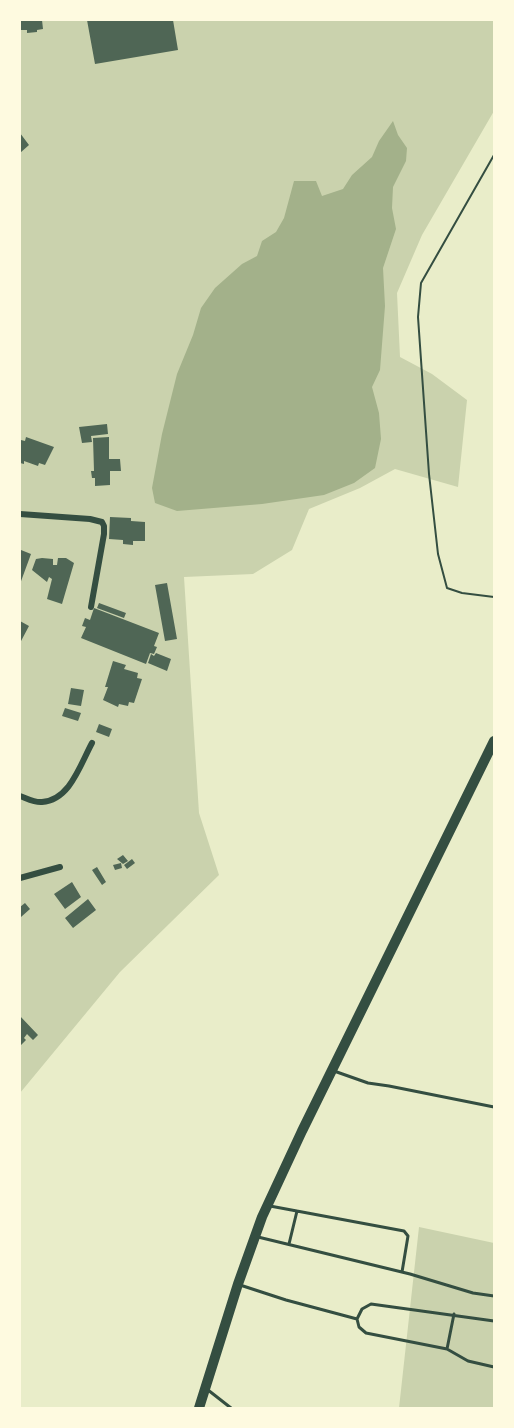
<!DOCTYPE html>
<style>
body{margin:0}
#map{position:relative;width:514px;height:1428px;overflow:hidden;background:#e9edc9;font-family:"Golos Text",sans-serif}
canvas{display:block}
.frame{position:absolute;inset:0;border:21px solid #fefae0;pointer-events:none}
</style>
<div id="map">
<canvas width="514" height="1428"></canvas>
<div class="frame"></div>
</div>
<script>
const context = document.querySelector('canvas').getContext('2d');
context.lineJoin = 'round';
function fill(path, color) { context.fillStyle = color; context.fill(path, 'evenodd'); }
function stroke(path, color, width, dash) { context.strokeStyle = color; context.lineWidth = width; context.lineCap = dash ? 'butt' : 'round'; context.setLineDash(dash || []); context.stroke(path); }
fill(new Path2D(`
 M20,20H494V111L422,235L397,293L400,357L432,374L467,400L458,487L395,469L360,488L309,509L292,550L253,574L184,577L199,813L219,875L120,972L20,1093Z
 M419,1227L494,1243V1408H399Z`), '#cad2ad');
fill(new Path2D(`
 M393,121L398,135L407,148L406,161L393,187L392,208L396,229L383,268L385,306L380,370L372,387L379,413L381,439L375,468L354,483L324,495L262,504L177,511L155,503L152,488L162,434L177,374L193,335L201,308L215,288L242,264L257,256L262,241L276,232L284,218L294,181H316L322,196L343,189L352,175L372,157L379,141Z`), '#a3b18a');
fill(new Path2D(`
 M20,20H42L43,29L37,30V32L27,33V30H20Z
 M87,20H173L178,50L95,64Z
 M20,133L29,145L20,153Z
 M107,424L108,434L91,436L92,442L82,443L79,427Z
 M26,437L54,447L45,465L39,463L38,466L24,461V464L20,463V445L21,440L25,441Z
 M109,437V459H120L121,471H110V485L95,486V478H92L91,471H94L93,438Z
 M110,517L131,518V521L145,522V541H133V545L123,544V540L109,539Z
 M21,550L31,554L20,584V554Z
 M42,558L53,559V565H57L58,558H66L74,563L62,604L47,599L52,579L49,577L47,582L32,570L36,559Z
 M167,583L177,639L165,641L155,585Z
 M99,603L126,613L124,618L97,608Z
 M94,608L159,633L154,646L157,647L154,654L150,653L146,664L81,638L86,627L82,626L85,618L90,620Z
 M20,621L29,626L20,643Z
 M156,653L171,659L167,671L148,663L151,654L154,656Z
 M113,661L126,665L124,669L138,673L137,678L142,679L134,703L129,702L128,706L119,704L118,707L103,700L108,687H105Z
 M71,688L84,690L81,706L68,704Z
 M65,708L81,713L78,721L62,716Z
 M99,724L112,729L109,737L96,732Z
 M123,855L128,861L123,864L117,859Z
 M132,859L135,863L127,869L124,865Z
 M121,863L122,868L115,870L113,865Z
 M97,867L106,882L102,885L92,870Z
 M72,882L81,897L65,909L54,894Z
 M88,899L96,910L73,928L65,918Z
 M25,903L30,909L21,917L20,907Z
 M20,1016L38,1035L33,1040L27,1034L24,1038L26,1040L20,1046Z`), '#4f6655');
stroke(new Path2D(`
 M494,155L421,283L418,317L429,474L438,554L447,588L462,593L494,597`), '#344e41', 2);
stroke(new Path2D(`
 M334,1071L368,1083L389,1086L494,1107
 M270,1206L404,1231L408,1236L402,1272
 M258,1237L410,1274L473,1293L494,1296
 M289,1244L297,1211
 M240,1285L286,1300L357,1319L362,1309L371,1304L494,1321
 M357,1319L359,1327L366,1333L447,1349L468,1361L494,1367
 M447,1349L454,1314
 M208,1390L231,1408`), '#344e41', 3);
stroke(new Path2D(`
 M20,514L90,519L102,522L104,526V534L91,607
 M20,796C26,798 35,803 42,802C70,800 80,765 92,743
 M20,878L60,867`), '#344e41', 6);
stroke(new Path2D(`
 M199,1408L238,1284L262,1217L302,1131L494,741`), '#344e41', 10);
</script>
